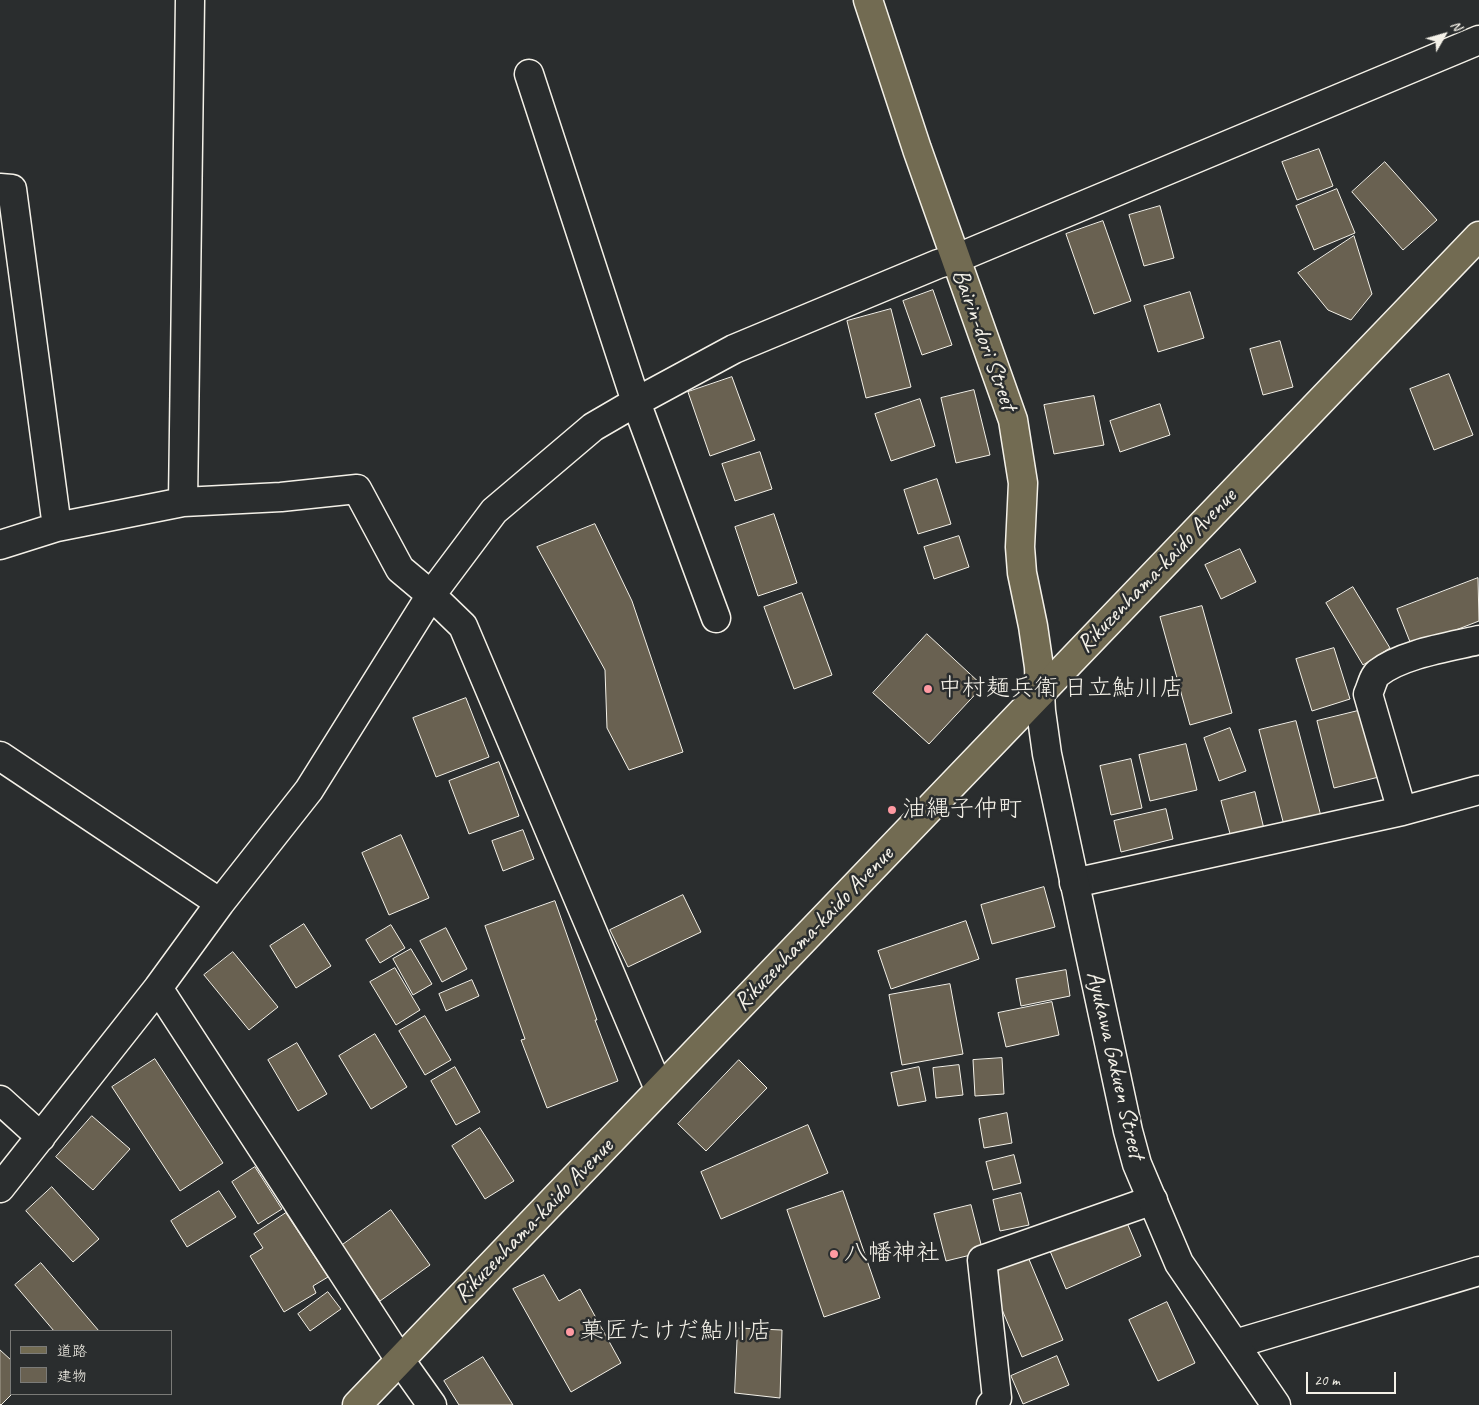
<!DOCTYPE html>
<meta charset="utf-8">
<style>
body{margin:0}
#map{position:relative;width:1479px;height:1405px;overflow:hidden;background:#2a2d2e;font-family:Caveat,"Klee One",sans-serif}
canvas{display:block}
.legend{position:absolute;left:10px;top:1330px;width:162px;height:65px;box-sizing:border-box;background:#2a2d2e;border:1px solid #7b7b78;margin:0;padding:6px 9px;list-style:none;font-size:15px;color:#f4f1e8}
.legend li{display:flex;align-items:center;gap:10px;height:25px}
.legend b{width:25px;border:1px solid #7b7b78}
.north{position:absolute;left:1419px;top:10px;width:50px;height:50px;-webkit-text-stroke:4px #2a2d2e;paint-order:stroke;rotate:52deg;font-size:14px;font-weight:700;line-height:20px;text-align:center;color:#f4f1e8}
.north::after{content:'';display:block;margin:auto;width:18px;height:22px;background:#f4f1e8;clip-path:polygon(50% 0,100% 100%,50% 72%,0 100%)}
.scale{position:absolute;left:1306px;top:1372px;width:90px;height:22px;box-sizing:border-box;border:2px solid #f4f1e8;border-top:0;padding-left:6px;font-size:15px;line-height:18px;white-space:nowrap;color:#f4f1e8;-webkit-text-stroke:4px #2a2d2e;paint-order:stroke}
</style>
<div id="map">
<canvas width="1479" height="1405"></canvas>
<ul class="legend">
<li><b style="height:6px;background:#726b52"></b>道路</li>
<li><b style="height:14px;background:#696151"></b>建物</li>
</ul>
<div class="north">N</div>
<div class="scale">20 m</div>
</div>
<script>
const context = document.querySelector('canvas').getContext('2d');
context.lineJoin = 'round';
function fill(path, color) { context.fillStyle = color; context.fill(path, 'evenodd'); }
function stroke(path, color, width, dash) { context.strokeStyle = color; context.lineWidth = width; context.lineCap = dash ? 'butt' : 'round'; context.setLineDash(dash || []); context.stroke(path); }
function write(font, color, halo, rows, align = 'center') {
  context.font = font + ' Caveat,"Klee One",sans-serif'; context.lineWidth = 5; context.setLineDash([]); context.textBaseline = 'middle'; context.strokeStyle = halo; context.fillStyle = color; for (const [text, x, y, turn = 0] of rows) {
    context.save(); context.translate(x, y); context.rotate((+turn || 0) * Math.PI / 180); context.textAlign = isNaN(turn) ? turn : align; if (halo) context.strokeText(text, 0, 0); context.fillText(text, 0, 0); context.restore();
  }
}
const building = new Path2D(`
 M1319,149L1333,186L1297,200L1282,162Z
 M1385,162L1437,220L1403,250L1352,192Z
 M1337,189L1355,233L1314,250L1296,206Z
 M1160,206L1174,258L1144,266L1129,215Z
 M1103,221L1131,301L1094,314L1066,234Z
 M1354,236L1372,294L1351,320L1328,310L1298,273Z
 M933,290L952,345L922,355L903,301Z
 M1190,292L1204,338L1158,352L1144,306Z
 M891,309L911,387L866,398L847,321Z
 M1280,341L1293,387L1263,395L1250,349Z
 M1449,374L1473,435L1434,450L1410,389Z
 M732,377L755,440L710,456L688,392Z
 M974,390L990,455L956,463L941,398Z
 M1094,396L1104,445L1054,454L1044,405Z
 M920,399L935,446L891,461L875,414Z
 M1160,404L1170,435L1120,452L1110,421Z
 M760,452L772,489L735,501L722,464Z
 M937,479L951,524L918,534L904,490Z
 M774,514L797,583L758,596L735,527Z
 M595,524L632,601L683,752L629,770L607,728L605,670L537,547Z
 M959,536L969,567L934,579L924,547Z
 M1240,549L1256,582L1221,599L1205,565Z
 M1478,578L1479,621L1412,647L1397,609Z
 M1353,587L1390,648L1363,665L1326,603Z
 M802,593L832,675L794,689L764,607Z
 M1202,606L1232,713L1190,725L1160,617Z
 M927,634L983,686L929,744L873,693Z
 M1334,648L1350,699L1312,711L1296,659Z
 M466,698L489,757L436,777L413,718Z
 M1366,709L1383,776L1334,788L1317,721Z
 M1296,721L1322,820L1285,829L1259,730Z
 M1230,728L1246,771L1219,781L1204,738Z
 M1186,744L1197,790L1150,801L1139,755Z
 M1131,759L1142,808L1111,815L1100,766Z
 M499,762L519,816L469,834L449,781Z
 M1255,792L1265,833L1232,841L1221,801Z
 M1166,809L1173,839L1121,852L1114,821Z
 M523,830L534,859L503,871L492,841Z
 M401,835L429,898L389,915L362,853Z
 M1044,887L1055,927L992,944L981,905Z
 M683,895L701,932L628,967L610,930Z
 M555,901L597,1020H595L618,1081L547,1108L521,1040L525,1039L485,926Z
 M966,921L979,959L891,989L878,951Z
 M304,924L331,966L296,988L270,946Z
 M391,925L405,948L380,963L366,940Z
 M446,928L467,969L442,982L420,941Z
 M411,949L432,984L413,995L393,959Z
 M233,952L278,1007L249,1030L204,975Z
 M395,968L420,1010L396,1025L370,982Z
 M1066,970L1070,996L1021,1006L1016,979Z
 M472,980L479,996L446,1011L439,994Z
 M950,984L963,1054L902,1065L889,995Z
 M1052,1002L1059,1035L1006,1047L998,1013Z
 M425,1016L451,1060L425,1075L399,1031Z
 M375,1034L407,1087L371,1109L339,1056Z
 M297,1043L327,1094L298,1111L268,1060Z
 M1002,1058L1004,1094L975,1096L973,1060Z
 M155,1059L223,1163L180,1191L112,1087Z
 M739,1060L767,1088L706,1151L678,1124Z
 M959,1065L963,1095L936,1098L933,1068Z
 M455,1067L480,1112L456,1125L431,1081Z
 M919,1067L926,1101L898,1106L891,1073Z
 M1007,1113L1012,1143L984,1148L979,1119Z
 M92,1116L130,1149L93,1190L56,1157Z
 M808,1125L828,1173L721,1219L701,1172Z
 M480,1128L514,1181L485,1199L452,1146Z
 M1014,1155L1021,1183L993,1190L986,1162Z
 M255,1167L282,1209L258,1224L232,1182Z
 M52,1187L99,1239L73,1262L26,1211Z
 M219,1191L236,1217L187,1247L171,1221Z
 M843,1191L880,1298L824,1317L787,1210Z
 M1021,1193L1029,1225L1000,1231L993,1200Z
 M971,1205L983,1252L946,1261L934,1214Z
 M391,1210L430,1265L380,1301L341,1246Z
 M286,1213L328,1277L313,1286L316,1293L284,1312L250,1256L263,1248L254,1234Z
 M1125,1218L1141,1256L1066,1289L1050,1251Z
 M1028,1257L1063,1340L1022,1357L987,1274Z
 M41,1263L99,1331H54L15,1285Z
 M544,1275L559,1301L580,1289L621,1363L571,1392L513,1289Z
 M328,1292L341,1309L310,1331L298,1314Z
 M1167,1302L1195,1363L1158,1381L1129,1320Z
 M738,1328L782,1330L780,1398L735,1393Z
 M0,1350L11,1360L12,1394L1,1405L0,1404Z
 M1057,1356L1069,1385L1023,1404L1011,1376Z
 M483,1357L513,1405H459L444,1381Z`);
fill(building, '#696151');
stroke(building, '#f4f1e8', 1);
const minor = new Path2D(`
 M529,74L636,402L716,618
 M0,188L12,189L57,527
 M183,502L190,0
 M0,545L57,527L183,502L281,497L357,489L400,569L431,595L463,626L659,1089
 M0,756L220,903
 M1402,811L1368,694C1371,688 1373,677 1378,673C1402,654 1449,647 1479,640
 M1074,883L1402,811L1479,790
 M158,988L400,1360
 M0,1100L41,1137
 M0,1188L158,988L220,903L309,790L431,595L494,511L593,427L636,402L734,349L938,264L955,259L1479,40
 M1235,1344L1479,1271
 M991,1405L997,1398L982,1260L1153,1200`);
const tertiary = new Path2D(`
 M1040,693L1041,711L1047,754L1128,1131L1137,1164L1179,1263L1276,1405
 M400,1360L432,1405`);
const primary = new Path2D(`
 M868,0L917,149L1013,420L1023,483L1020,547L1022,573L1033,626L1039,667L1040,693`);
const trunk = new Path2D(`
 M357,1405L1479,236`);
stroke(minor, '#f4f1e8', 31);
stroke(tertiary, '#f4f1e8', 31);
stroke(primary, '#f4f1e8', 31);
stroke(trunk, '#f4f1e8', 31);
stroke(minor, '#2a2d2e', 28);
stroke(tertiary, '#2a2d2e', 28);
stroke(primary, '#726b52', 28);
stroke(trunk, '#726b52', 28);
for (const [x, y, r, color] of [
 [928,689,5,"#ff9aa2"],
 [892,810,5,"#ff9aa2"],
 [834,1254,5,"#ff9aa2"],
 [570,1332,5,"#ff9aa2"]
]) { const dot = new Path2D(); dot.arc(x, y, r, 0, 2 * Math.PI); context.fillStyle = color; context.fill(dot); stroke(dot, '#2a2d2e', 2); }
write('24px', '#f4f1e8', '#2a2d2e', [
 ["Bairin-dori Street",984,340,70],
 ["Rikuzenhama-kaido Avenue",1157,571,-46],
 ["Rikuzenhama-kaido Avenue",814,929,-46],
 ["Ayukawa Gakuen Street",1115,1065,77],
 ["Rikuzenhama-kaido Avenue",534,1221,-46]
]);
write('24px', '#f4f1e8', '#2a2d2e', [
 ["中村麺兵衛 日立鮎川店",938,689],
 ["油縄子仲町",902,810],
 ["八幡神社",844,1254],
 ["菓匠たけだ鮎川店",580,1332]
], 'left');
</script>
